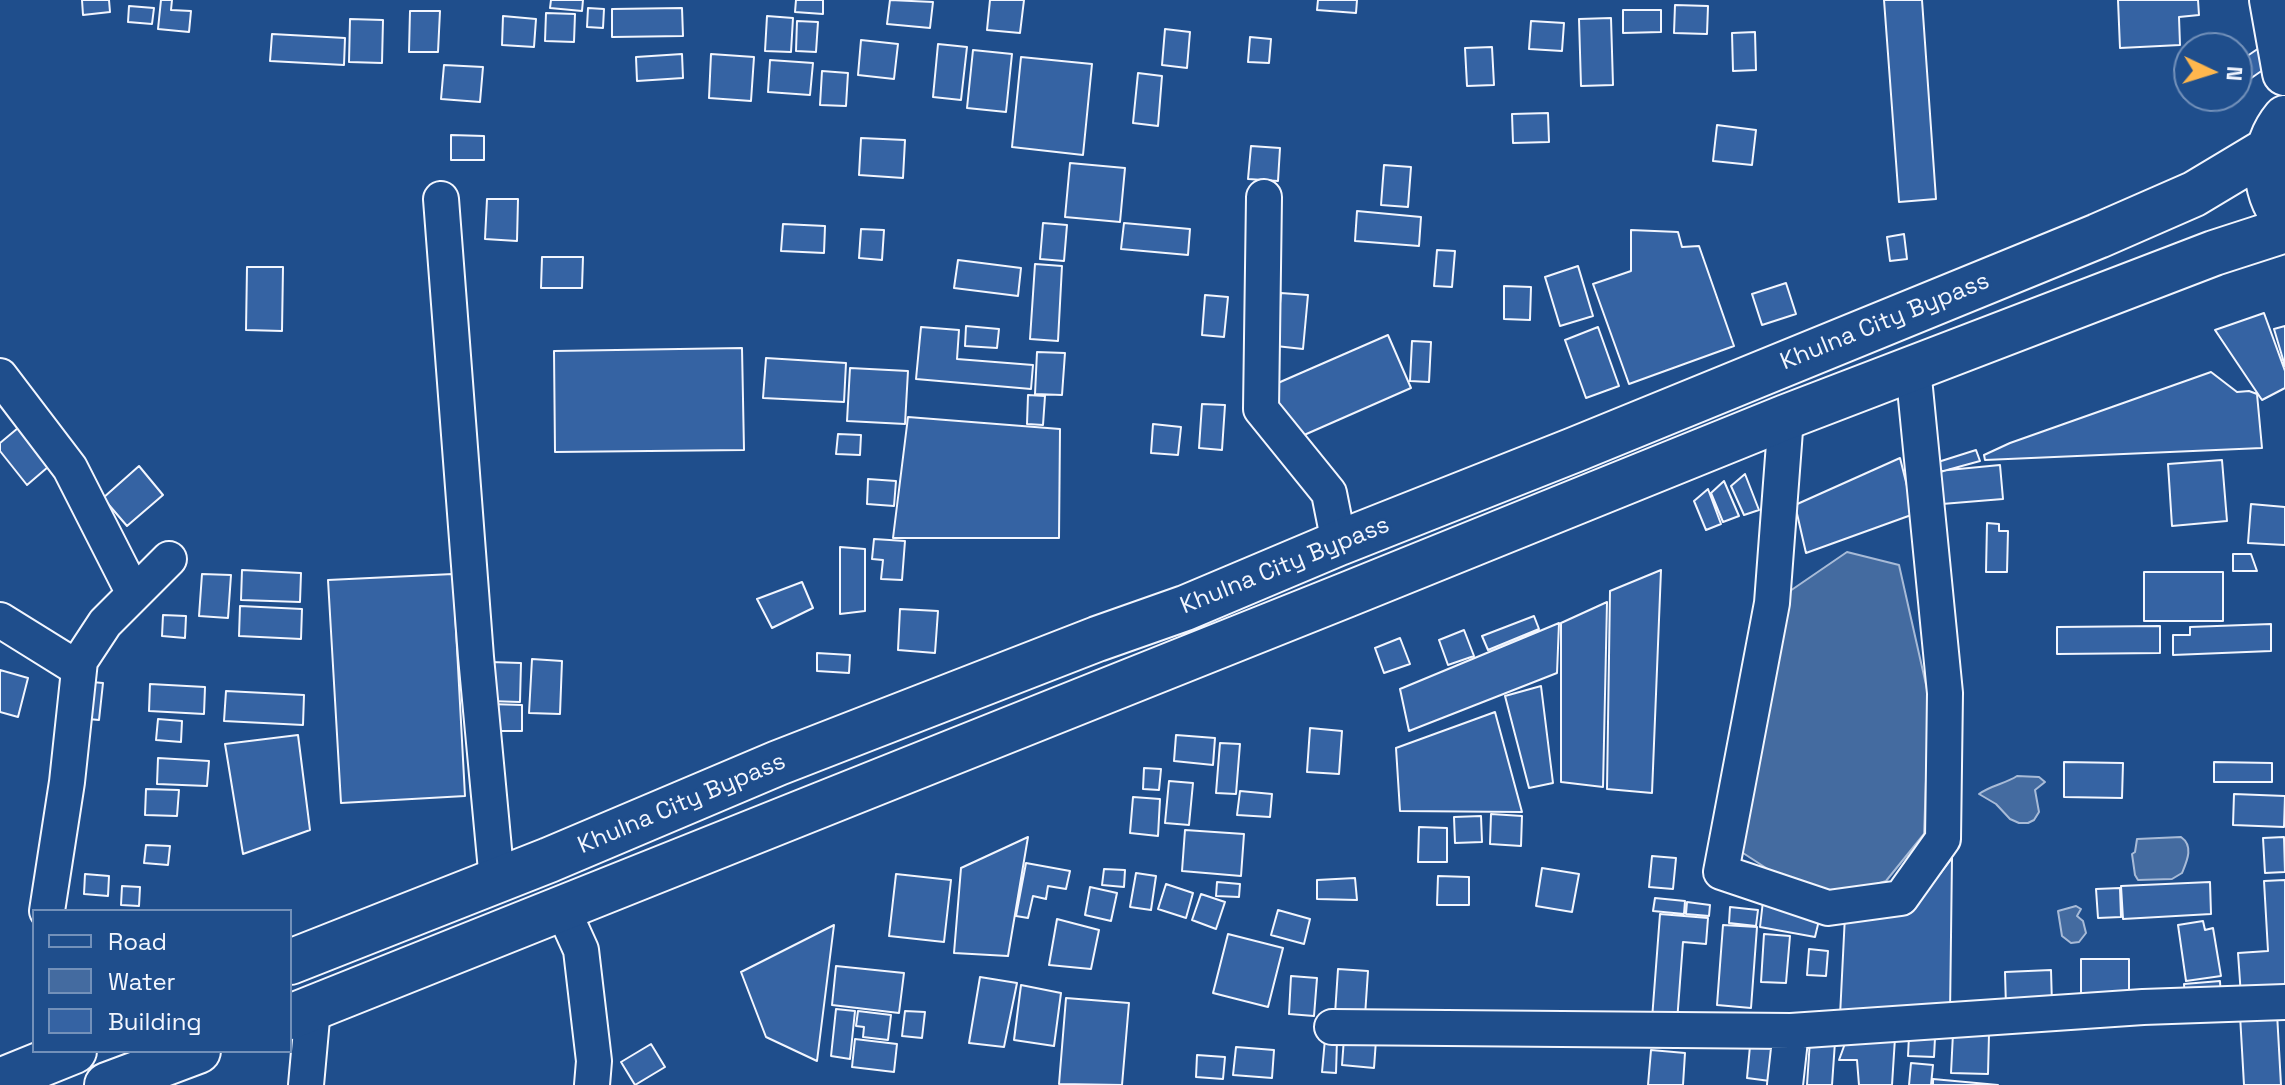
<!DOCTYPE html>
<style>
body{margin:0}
#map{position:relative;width:2285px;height:1085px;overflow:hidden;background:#1f4e8c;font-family:"Space Grotesk",sans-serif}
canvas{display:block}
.legend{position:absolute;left:32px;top:909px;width:260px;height:144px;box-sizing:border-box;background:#1f4e8c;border:2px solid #7391ba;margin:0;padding:10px 14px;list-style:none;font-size:24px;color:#f2f6ff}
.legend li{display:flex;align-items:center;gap:16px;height:40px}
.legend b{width:40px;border:2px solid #7391ba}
.north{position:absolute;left:2173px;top:32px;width:80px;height:80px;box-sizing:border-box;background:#1f4e8c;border:2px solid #7391ba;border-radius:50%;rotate:94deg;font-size:22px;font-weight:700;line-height:32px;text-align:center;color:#f2f6ff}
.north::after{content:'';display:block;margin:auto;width:28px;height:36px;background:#ffb74d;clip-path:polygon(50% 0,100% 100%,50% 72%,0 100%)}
</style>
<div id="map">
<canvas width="2285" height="1085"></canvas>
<ul class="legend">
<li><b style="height:10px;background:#1f4e8c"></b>Road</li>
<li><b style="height:22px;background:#446ba0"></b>Water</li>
<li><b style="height:22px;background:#3563a3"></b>Building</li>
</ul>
<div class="north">N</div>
</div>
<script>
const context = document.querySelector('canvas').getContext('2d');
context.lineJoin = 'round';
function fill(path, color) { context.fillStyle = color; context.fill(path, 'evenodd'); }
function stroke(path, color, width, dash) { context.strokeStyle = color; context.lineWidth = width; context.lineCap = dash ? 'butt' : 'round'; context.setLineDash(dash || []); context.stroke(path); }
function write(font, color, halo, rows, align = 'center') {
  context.font = font + ' "Space Grotesk",sans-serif'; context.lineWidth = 6; context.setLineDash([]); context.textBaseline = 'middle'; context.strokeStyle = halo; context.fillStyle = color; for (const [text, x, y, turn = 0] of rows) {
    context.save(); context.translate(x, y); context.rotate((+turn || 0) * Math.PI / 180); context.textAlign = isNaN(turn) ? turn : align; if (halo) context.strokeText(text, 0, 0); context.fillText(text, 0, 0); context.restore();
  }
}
const water = new Path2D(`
 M1847,552L1899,565L1929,698L1924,834L1886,881L1842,895L1783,879L1743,853V814L1790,591Z
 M2017,776L2039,777L2045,782L2035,790L2039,812L2034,820L2028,823H2019L2010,819L1996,804L1979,794C1991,785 2005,784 2017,776Z
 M2181,837C2194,846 2187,861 2182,873L2172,879L2138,880L2135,875L2132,854L2135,852L2137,839Z
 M2076,906L2081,909L2077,916L2083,921L2086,933L2079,942L2071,943L2062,936L2058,911Z`);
fill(water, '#446ba0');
stroke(water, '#a8bbd7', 2);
const building = new Path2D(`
 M82,0H109L110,12L83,15Z
 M161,0H172L171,10L191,11L189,32L158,29Z
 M551,0H583L582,11L550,8Z
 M796,0H823V14L795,12Z
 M890,0L933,2L930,28L887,24Z
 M990,0H1024L1020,33L987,30Z
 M1318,0H1357L1356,13L1317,10Z
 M1884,0H1922L1936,199L1899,202Z
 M2118,0H2198L2199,15L2179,17L2180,45L2120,48Z
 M1675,5L1708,6L1707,34L1674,33Z
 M129,6L154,8L152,24L128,22Z
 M588,8L604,9L603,28L587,27Z
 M682,8L683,36L612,37V9Z
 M1623,10H1661V32L1623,33Z
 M410,11H440L438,52H409Z
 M546,13L575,14L574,42L545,41Z
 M503,16L536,19L534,47L502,45Z
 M767,16L793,18L791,52L765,51Z
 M1611,18L1613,85L1581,86L1579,19Z
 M350,19L383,20L382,63L349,62Z
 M797,21L818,22L816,52L796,51Z
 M1531,21L1564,23L1562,51L1529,49Z
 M1165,29L1190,32L1187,68L1162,65Z
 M1755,32L1756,70L1733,71L1732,33Z
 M272,34L345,38L344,65L270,61Z
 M1250,37L1271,39L1269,63L1248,62Z
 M861,40L898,44L894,79L858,75Z
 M938,44L967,47L961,100L933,97Z
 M1492,47L1494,85L1467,86L1465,48Z
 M2259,48L2270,65L2237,88V63Z
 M973,50L1012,54L1006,112L967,108Z
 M682,54L683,78L637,81L636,57Z
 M711,54L754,57L751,101L709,98Z
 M1021,57L1092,64L1083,155L1012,147Z
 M770,60L813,63L810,95L768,92Z
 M444,65L483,67L480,102L441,99Z
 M822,71L848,73L846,106L820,105Z
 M1138,73L1162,76L1158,126L1133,123Z
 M1548,113L1549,142L1513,143L1512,114Z
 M1717,125L1756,130L1752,165L1713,161Z
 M451,135L484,136V160H451Z
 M861,138L905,140L903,178L859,175Z
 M1251,146L1280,148L1278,181L1248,179Z
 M1070,163L1125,168L1120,222L1065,217Z
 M1384,165L1411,167L1408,207L1381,205Z
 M487,199H518L517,241L485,239Z
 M1357,211L1421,217L1419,246L1355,241Z
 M1043,223L1067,225L1064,261L1040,259Z
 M1124,223L1190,229L1188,255L1121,249Z
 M783,224L825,226L824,253L781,251Z
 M861,229L884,230L882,260L859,258Z
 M1631,230L1678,232L1682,247L1699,246L1734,346L1629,384L1593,284L1631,271Z
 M1904,234L1907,259L1890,261L1887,237Z
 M1437,250L1455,251L1452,287L1434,286Z
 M542,257H583L582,288H541Z
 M958,260L1021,268L1018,296L954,288Z
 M1035,264L1062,266L1058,341L1030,339Z
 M1578,266L1593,316L1560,326L1545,277Z
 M247,267H283L282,331L246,330Z
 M1786,283L1796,314L1762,325L1752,294Z
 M1504,286L1531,287L1530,320L1504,319Z
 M1281,293L1308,295L1303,349L1276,346Z
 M1205,295L1228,297L1224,337L1202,335Z
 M2264,313L2285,371V388L2262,400L2215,330Z
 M966,326L999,329L997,348L965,346Z
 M2285,326V366L2274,329Z
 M921,327L959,330L957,359L1033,365L1031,389L916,379Z
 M1598,327L1619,386L1586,398L1565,340Z
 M1388,335L1411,388L1295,439L1271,386Z
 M1412,341L1431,342L1429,382L1410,381Z
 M742,348L744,450L555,452L554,351Z
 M1037,352L1065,353L1062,395L1035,394Z
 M766,358L846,363L844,402L763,398Z
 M850,368L908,371L905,424L847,421Z
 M2211,372L2237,392L2249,391L2257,394L2262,448L1985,460L1984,455L2010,443Z
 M1028,395L1045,396L1043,425L1027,424Z
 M1202,404L1225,405L1222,450L1199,448Z
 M908,417L1060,429L1059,538H893Z
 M24,423L55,461L27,485L0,451V443Z
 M1153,424L1181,427L1178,455L1151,453Z
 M838,434L861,435L860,455L836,454Z
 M1976,450L1980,461L1940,472L1938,462Z
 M1900,458L1914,514L1806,553L1795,505Z
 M2222,460L2227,521L2172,526L2168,464Z
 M2000,465L2003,499L1942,504L1938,471Z
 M139,466L163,495L127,526L103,498Z
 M1745,474L1759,510L1744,515L1731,486Z
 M868,479L896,481L894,506L867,504Z
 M1724,481L1739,516L1723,522L1711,493Z
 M1708,489L1721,524L1706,530L1694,501Z
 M2251,504L2285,507V545L2248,543Z
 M1987,523L1999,524V531H2008L2007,572H1986Z
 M874,539L905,541L902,580L881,579L883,560L872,559Z
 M840,547L865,549V611L840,614Z
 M2233,554H2251L2257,571H2233Z
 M242,570L301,573L300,602L241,600Z
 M1661,570L1652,793L1607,789L1610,591Z
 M2144,572H2223V621H2144Z
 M202,574L231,575L228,618L199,616Z
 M453,574L465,796L341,803L328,580Z
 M802,582L813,608L772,628L757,599Z
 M1607,602L1603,787L1561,782V623Z
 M240,606L302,609L301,639L239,636Z
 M900,609L938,611L935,653L898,650Z
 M163,615L186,616L185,638L162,636Z
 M1534,616L1539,629L1488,650L1482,636Z
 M1559,623L1557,673L1409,731L1400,689Z
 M2271,624V651L2173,655V635H2190V627Z
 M2160,626V653L2057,654V627Z
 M1464,630L1474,656L1448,665L1439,640Z
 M1400,638L1410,664L1384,673L1375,648Z
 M817,653L850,655L849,673L817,671Z
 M532,659L562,661L560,714L529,713Z
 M490,662L521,663L520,702L489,701Z
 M0,670L28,678L18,717L0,712Z
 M81,681L103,683L99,720L78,718Z
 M150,684L205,687L204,714L149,711Z
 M1541,686L1553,783L1529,788L1505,696Z
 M226,691L304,695L303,725L224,721Z
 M490,704L522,705V731H489Z
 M1495,712L1522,812L1400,811L1396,748Z
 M158,719L182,721L181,742L156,740Z
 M1310,728L1342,731L1339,774L1307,772Z
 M298,735L310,830L243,854L225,744Z
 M1176,735L1215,738L1213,765L1174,761Z
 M1220,743L1240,744L1236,794L1216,793Z
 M158,758L209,761L207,786L157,784Z
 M2064,762L2123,763L2122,798L2064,797Z
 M2214,762L2272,763V782H2214Z
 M1144,768L1161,769L1159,790L1143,789Z
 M1169,781L1193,783L1189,825L1165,823Z
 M146,789L179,790L177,816L145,815Z
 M1240,791L1272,794L1270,817L1237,815Z
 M2234,794L2285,796L2284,827L2233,825Z
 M1133,797L1160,799L1158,836L1130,833Z
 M1491,814L1522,816L1521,846L1490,844Z
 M1481,816L1482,842L1455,843L1454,817Z
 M1419,827L1447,828V862H1418Z
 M1185,830L1244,834L1241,876L1182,871Z
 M1028,837L1008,956L954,953L961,868Z
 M2284,837L2285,872L2265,873L2263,838Z
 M146,845L170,846L168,865L144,863Z
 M1652,856L1676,858L1673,889L1649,887Z
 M1952,858L1950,1014L1840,1016L1845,915L1909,914Z
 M1026,863L1070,871L1066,889L1048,886L1046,899L1033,896L1028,918L1016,916Z
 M1542,868L1579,874L1572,912L1536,906Z
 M1104,869L1125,870L1124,887L1102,885Z
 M1136,873L1156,876L1151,910L1130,907Z
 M85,874L109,876L108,896L84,894Z
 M896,874L951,880L944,942L889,936Z
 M1438,876L1469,877V905H1437Z
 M1355,878L1357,900L1317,899V880Z
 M2285,880V993L2241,996L2238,953L2268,951L2264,881Z
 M1217,882L1240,884L1239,897L1216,896Z
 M2210,882L2211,914L2123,919L2121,886Z
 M1166,884L1193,893L1186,918L1158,909Z
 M122,886L140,887L139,906L121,905Z
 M1090,887L1117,893L1111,921L1085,915Z
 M2120,888L2121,917L2098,918L2096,889Z
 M1201,894L1225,902L1216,929L1192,920Z
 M1655,898L1685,901L1684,914L1653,911Z
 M1763,901L1820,916L1815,937L1760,927Z
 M1687,902L1710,905L1709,916L1686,914Z
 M1730,907L1758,910L1756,926L1729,923Z
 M1278,910L1310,919L1304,944L1271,935Z
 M1660,914L1708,918L1706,944L1683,942L1677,1022L1652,1019Z
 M1057,919L1099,930L1091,969L1049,965Z
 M2203,921L2205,930L2213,928L2221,976L2186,981L2178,925Z
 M834,925L817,1061L766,1037L741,972Z
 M1723,925L1757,927L1751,1008L1717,1005Z
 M1228,934L1283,948L1268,1007L1213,993Z
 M1764,934L1790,936L1786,983L1761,982Z
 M1809,949L1828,951L1826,976L1807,975Z
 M2081,959H2129V997L2081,998Z
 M836,966L904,973L899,1013L832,1005Z
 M1338,969L1368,971L1365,1016L1335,1014Z
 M2051,970L2052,1005L2006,1007L2005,972Z
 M1291,976L1317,978L1314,1016L1289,1014Z
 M980,977L1017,983L1004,1047L969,1043Z
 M2220,981L2221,999L2185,1001L2184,984Z
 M1021,985L1061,993L1054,1046L1014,1040Z
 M1066,998L1129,1003L1122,1085L1059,1084Z
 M836,1009L855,1011L850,1059L831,1056Z
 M858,1011L891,1015L888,1040L863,1037L864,1027L856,1026Z
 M905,1011L925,1012L922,1038L902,1036Z
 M2277,1013L2281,1085H2244L2240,1015Z
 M1953,1033L1989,1034L1988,1074L1951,1073Z
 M1909,1036L1935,1038L1934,1057L1908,1056Z
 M1344,1038L1376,1040L1374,1068L1342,1065Z
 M1847,1038H1895L1892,1085H1859L1857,1060H1839Z
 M855,1039L897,1044L894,1072L852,1067Z
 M1325,1039L1337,1040L1336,1073L1322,1072Z
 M1810,1040L1835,1042L1832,1085H1807Z
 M651,1044L665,1067L635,1085L621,1062Z
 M1750,1046L1774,1047L1770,1081L1747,1078Z
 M1236,1047L1274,1050L1272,1078L1233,1075Z
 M1651,1050L1685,1053L1683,1085H1648Z
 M1197,1055L1225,1057L1223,1079L1196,1077Z
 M1911,1063L1933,1065L1931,1085H1909Z
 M1933,1079L1998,1085H1933Z`);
fill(building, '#3563a3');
stroke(building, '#f2f6ff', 2);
const minor = new Path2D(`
 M1264,197L1261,409L1329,493L1339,543
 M441,199L476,657L497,881
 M0,376L70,468L134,594
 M1786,417L1772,603L1721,872L1828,908L1901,898L1943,839L1945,693L1913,368
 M0,620L79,669
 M562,908L581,950L594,1061L592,1085
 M47,911L67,782L80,661L105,623L169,559
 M1332,1027L1791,1031
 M306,1085L313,1008
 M1785,1085L1791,1031L2143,1007L2285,1002`);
const highway = new Path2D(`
 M2272,0L2285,73
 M2285,118C2261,147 2262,189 2285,219
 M290,962L549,860L778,763L1097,639L1185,608L1339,543L1574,450L2098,236L2194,194L2269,149
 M290,1017L1346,595L1786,417L2214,253L2285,230
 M0,1081L74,1051
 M107,1085L198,1051`);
stroke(minor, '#f2f6ff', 38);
stroke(highway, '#f2f6ff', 48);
stroke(minor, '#1f4e8c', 34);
stroke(highway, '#1f4e8c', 44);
write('24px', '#f2f6ff', '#1f4e8c', [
 ["Khulna City Bypass",1885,322,-22],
 ["Khulna City Bypass",1285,566,-22],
 ["Khulna City Bypass",682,804,-23]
]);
</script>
